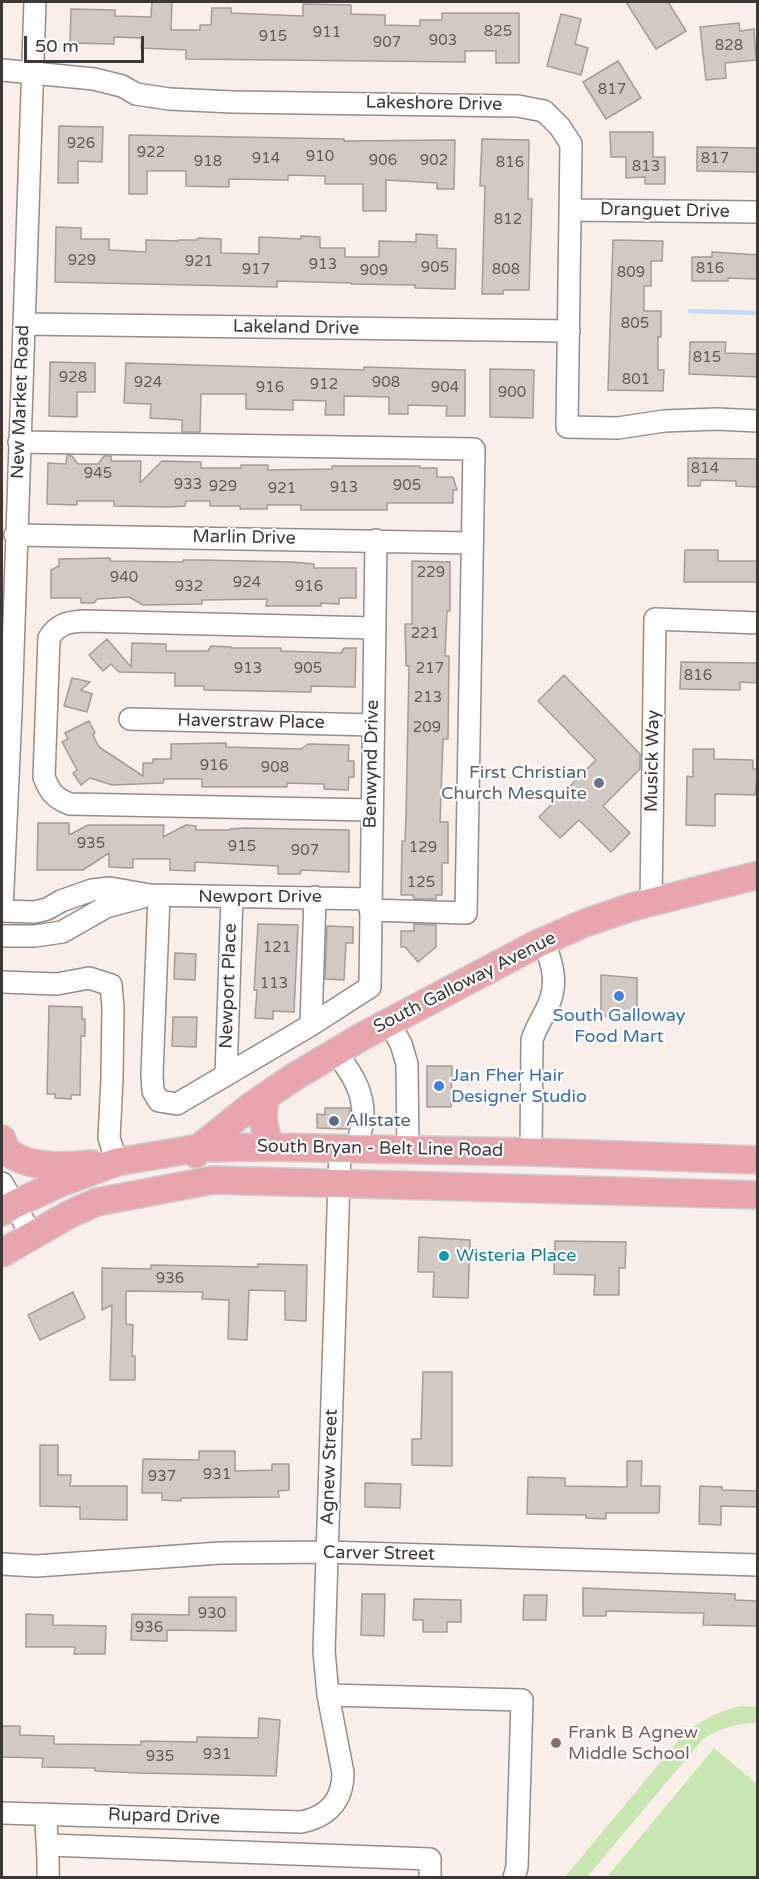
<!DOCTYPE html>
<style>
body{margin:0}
#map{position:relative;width:759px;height:1879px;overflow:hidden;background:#f9eee8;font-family:"Varela Round",sans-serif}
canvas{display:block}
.frame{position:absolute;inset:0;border:3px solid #3c3835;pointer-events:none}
.scale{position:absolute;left:24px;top:36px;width:120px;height:27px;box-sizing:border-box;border:3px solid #3c3835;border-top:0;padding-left:8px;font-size:18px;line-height:21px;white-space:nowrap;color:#3c3835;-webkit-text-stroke:4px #fefefe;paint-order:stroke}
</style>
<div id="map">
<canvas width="759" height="1879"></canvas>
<div class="frame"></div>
<div class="scale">50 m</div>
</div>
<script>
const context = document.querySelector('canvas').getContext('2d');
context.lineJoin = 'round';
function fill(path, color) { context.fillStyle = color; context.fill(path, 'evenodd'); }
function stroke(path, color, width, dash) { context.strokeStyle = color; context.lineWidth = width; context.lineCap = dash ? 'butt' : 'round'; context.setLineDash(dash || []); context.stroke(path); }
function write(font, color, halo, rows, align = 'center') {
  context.font = font + ' "Varela Round",sans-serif'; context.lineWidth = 4.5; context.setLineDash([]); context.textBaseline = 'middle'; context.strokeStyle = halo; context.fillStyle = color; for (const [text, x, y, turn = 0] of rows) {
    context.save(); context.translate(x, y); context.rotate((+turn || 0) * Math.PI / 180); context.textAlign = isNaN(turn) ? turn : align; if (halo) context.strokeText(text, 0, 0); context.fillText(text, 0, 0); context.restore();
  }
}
fill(new Path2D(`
 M741,1706L757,1707V1723C736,1723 721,1728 703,1739L587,1877H565L684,1734C702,1719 718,1712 741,1706Z
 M714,1748L757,1784V1877H607Z`), '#c8e6b1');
stroke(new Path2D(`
 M690,311L758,313`), '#c6d7f8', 4.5);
const building = new Path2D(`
 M152,2H172L171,30H200V25H211L212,8H231V13L303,16V4L351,5V14L385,15V25L420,26V20H442V13H519V63H496V51H465V62L186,59V50L141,48L142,38L114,37V44L70,43L71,9L115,10V16L151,17Z
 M626,2H668L686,31L656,49Z
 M561,14L581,19L575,44L588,48L581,75L547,66Z
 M739,23L740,31L754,29L756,60L725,63L726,78L706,80L700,27Z
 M618,61L641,98L606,119L583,82Z
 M59,126L103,127L102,162L78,161V183H58Z
 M610,132H653V157H665V184H645V177L626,178V157H611Z
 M129,135L344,139V141L455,140L454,189H437V183L386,180V211H363V184H325V176L288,175V180L229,179V187L186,186V171H147V194H129Z
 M482,139L529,140L528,199H532L529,290H503V294H482L485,186H480Z
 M697,147L758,148V172L697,171Z
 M56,227L81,228V239H109V250L146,252V240L178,241V240H197L198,238L221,239V253L259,254V237L301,239V236L320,237V248H345V257H379V241L416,242V234L437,235V248L456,249L455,289L415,288V285L351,284V283L277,281V287L55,282Z
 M613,240L663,241L662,261H651V286H644V311H661V337H658V370H664L663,391L608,390Z
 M712,252L758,255V279L728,278V281H692V257H712Z
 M690,342H726L725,353L758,354V377L689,374Z
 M50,362L95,363V392H77V417L49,416Z
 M126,363L364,370V367L465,370V416H446L447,406L408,405V414H389V397L344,396V415H325L326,401L293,400V410L246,409V394H201L200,432H182V420L150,418L151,404L124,403Z
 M490,369L534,370L533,418L490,417Z
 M67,455L72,456L78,464H98L104,456H111V461H141L140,483L162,461L201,462V468H241V465H268V470L332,469V466H420V468H437V477H453L457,490H453V503H387V510H301V505H267V509H240V506H210V501H186L185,506L170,507L114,506V501H77V505L47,504L48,463L66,464Z
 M688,458L758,459V487L736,486V481L701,480L700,486H688Z
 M685,550H718V561H758V582H684Z
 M110,558V561L183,562V560H202L292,562L314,564V568H356V598H339V604L321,603V606H266L267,599L202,600V604L143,605L129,597L97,599L94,603H81V598H51V570L59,566V559Z
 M412,561L450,562V611H447L445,656H449L448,739H443L440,822H448V863H442V895H436V899H414L413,895H401L402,841H405L406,815L409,666H406L405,624H412Z
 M107,639L131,667L132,643L166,644V651H208L211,646L231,647V648H281V651L341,653L344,648H356L355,687L311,686V692L204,690V686H175V673L119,672L111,664L103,671L89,655Z
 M681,662L758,663V683L740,682V690L680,689Z
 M564,675L640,754V769L603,806L630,833L611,852L579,820L560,838L539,817L596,760L538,701Z
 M72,678L90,682L81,690L92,694L87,712L64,706Z
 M89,721L95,733L93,735L99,747L143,776V763H153V759H171V744L226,743V747L301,749L308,744L349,745L348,761H354V777H349L348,790L324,789V784L287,783V787H202V779H164L163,783L112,785L90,778L81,785L73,773L77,770L62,742L68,739L65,733Z
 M693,749H714V759L753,760V769H758L755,795L715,794V826L686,825L687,776L693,777Z
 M38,823H69V835L88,825H164L163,837L186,825L196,826V830H230V829L244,828L349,830V872L301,870L300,874H278V866L195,862V871L170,870V859H133V868L109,867V853L83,870H37Z
 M258,924L298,925L294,1012L273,1011V1019L255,1018L257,990H254Z
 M414,924L436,925V947L418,962L405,947H401V931H414Z
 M327,926L353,927V943H346L344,980L325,979Z
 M175,953L196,954L195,980L174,979Z
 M601,975L637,978V1013L614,1014L615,1016H601Z
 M49,1006L82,1007V1019H85V1036H81L80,1095H71V1099L55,1098V1094H47Z
 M173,1017H197L196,1047L172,1046Z
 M427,1066H452L451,1107H427Z
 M325,1108H350L348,1129L317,1128V1114L325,1115Z
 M419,1237L470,1240L468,1298L433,1297L434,1272H418Z
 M555,1241L626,1242L625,1268H619V1295H594L595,1275L554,1274Z
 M258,1264L307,1265L306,1321L285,1320V1291L249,1290L247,1340L228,1339L229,1300L202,1299L203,1292L126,1291V1324L133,1325L132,1356H135V1380H110L112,1305L102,1310V1268L151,1269V1265L258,1267Z
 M73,1292L85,1318L40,1340L28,1315Z
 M423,1372H452V1466L412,1465V1439H421Z
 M40,1445H58V1475H71L70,1486H127V1520L80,1519V1507L40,1506Z
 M199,1451H235V1471L272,1470V1464H289V1490L278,1491L279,1497L181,1498V1501L162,1500V1493H142L143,1459L199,1460Z
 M627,1461H642L641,1486H660L659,1513H606V1519L586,1518V1515L527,1514L528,1477L565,1478V1486L627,1487Z
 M365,1483L401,1484L400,1508L365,1507Z
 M700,1486L722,1487V1490L758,1491V1507L721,1506V1525L699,1524Z
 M583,1588L735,1594V1600L758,1601V1626L703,1625L704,1613H691L606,1611V1616H583Z
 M362,1594H385L384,1636L361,1635Z
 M524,1595H547L546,1620H523Z
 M189,1597H236V1631L167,1630V1641L131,1640L132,1614L189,1615Z
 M414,1599L461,1600V1622H447V1632H423V1620H413Z
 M26,1614L53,1615V1625L106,1626L105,1654H74L75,1647H26Z
 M259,1718L280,1720L276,1776L140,1773L95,1771V1768L42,1767L43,1758L2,1757V1726H20V1735L54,1736V1744L141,1745V1741L197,1742V1737L258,1738Z`);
fill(building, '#d3c9c3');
stroke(building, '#a59b96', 1.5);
const minor = new Path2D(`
 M2,70L94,79L122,86L136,94L169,99L233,102L518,106L544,111L560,127L571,144L567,427L618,428L664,421L717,419L758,421
 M571,210L758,212
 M24,324L569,331
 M19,442L474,449L466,913L370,910
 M15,535L472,543
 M130,719L373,725
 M371,810L70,804C55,798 50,793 44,777L49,638C58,624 67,622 83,621L375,628
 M159,896L152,1074L153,1091L159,1101L177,1104L311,1025L370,987L376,540
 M651,903L655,619L758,623
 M2,910L11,711L35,2
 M2,911L35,912L47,909L61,901L92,890L110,888L150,895L370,899
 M2,936H35L62,932L106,907L143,897
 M2,982L57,984L89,978L111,985L113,1007L112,1079L109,1138L117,1162
 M389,1022L401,1044L407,1064L408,1150
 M311,1025L315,897
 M336,1052C353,1075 367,1096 362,1126C360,1134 358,1141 358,1149
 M226,1075L232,897
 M531,1152L532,1040C536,1026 545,1015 550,1001C558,980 551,961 544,941
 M2,1183L32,1236
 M2,1564L36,1566L220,1553L326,1552L758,1565
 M328,1695L522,1700L517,1867L514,1878
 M2,1813L301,1822C328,1817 343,1800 343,1773L328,1695L324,1651L340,1149
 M46,1814C46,1835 49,1856 48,1878
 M49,1845L430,1859V1878`);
const major = new Path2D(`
 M266,1096C261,1115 263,1130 272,1147
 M2,1139C8,1170 67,1167 92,1164
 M196,1154L199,1148L250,1107L294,1077L363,1036L537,944L585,923L632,907L758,875
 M2,1212L13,1205L60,1183L117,1162L199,1148L265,1147L531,1152L758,1160
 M2,1253L70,1214L97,1202L213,1180L758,1195`);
stroke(minor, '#978d88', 24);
stroke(major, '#d0cfcf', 30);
stroke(minor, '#fff', 21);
stroke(major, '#e9a5ac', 27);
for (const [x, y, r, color] of [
 [599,783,6,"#6b7280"],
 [619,996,6,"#3f7fe0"],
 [439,1086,6,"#3f7fe0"],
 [334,1121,6,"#5c6f8a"],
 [444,1256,6,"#0f9aa8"],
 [556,1743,6,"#8d6e63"]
]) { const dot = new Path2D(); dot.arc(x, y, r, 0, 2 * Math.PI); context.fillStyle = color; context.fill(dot); stroke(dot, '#fefefe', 2); }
write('15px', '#625c58', null, [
 ["825",498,32],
 ["911",327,33],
 ["915",273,37],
 ["903",443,41],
 ["907",387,43],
 ["828",729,46],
 ["817",612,90],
 ["926",81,144],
 ["922",151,153],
 ["910",320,157],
 ["914",266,159],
 ["817",715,159],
 ["906",383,161],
 ["902",434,161],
 ["918",208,162],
 ["816",510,163],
 ["813",646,167],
 ["812",508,220],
 ["929",82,261],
 ["921",199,262],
 ["913",323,265],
 ["905",435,268],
 ["816",710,269],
 ["917",256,270],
 ["808",506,270],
 ["909",374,271],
 ["809",631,273],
 ["805",635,324],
 ["815",707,358],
 ["928",73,378],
 ["801",636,380],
 ["924",148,383],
 ["908",386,383],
 ["912",324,385],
 ["916",270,388],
 ["904",445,388],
 ["900",512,393],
 ["814",705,469],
 ["945",98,474],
 ["933",188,485],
 ["905",407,486],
 ["929",223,487],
 ["913",344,488],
 ["921",282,489],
 ["229",431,573],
 ["940",124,578],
 ["924",247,583],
 ["932",189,587],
 ["916",309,587],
 ["221",425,634],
 ["913",248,669],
 ["905",308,669],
 ["217",430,669],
 ["816",698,676],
 ["213",428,698],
 ["209",427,728],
 ["916",214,766],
 ["908",275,768],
 ["935",91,844],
 ["915",242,847],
 ["129",423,848],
 ["907",305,851],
 ["125",421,883],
 ["121",277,948],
 ["113",274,984],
 ["936",170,1279],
 ["931",217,1475],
 ["937",162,1477],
 ["930",212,1614],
 ["936",149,1628],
 ["931",217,1755],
 ["935",160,1757]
]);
write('18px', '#3c3835', '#fefefe', [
 ["Lakeshore Drive",434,104,1],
 ["Dranguet Drive",665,211,1],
 ["Lakeland Drive",296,328,1],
 ["New Market Road",21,402,-88],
 ["Marlin Drive",244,538,1],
 ["Haverstraw Place",251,722,1],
 ["Musick Way",653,761,-89],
 ["Benwynd Drive",372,764,-89],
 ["Newport Drive",260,897],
 ["South Galloway Avenue",465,983,-27],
 ["Newport Place",229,986,-88],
 ["South Bryan - Belt Line Road",380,1149,1],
 ["Agnew Street",330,1467,-88],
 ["Carver Street",379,1554,1],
 ["Rupard Drive",164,1817,2]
]);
write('18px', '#5b616d', '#fefefe', [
 ["First Christian",587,773],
 ["Church Mesquite",587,794]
], 'right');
write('18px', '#366cbe', '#fefefe', [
 ["South Galloway",619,1016],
 ["Food Mart",619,1037],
 ["Jan Fher Hair",451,1076,"left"],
 ["Designer Studio",451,1097,"left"]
]);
write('18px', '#4e5e75', '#fefefe', [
 ["Allstate",346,1121]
], 'left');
write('18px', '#0d838f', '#fefefe', [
 ["Wisteria Place",456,1256]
], 'left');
write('18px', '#785e54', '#fefefe', [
 ["Frank B Agnew",568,1733],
 ["Middle School",568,1754]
], 'left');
</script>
